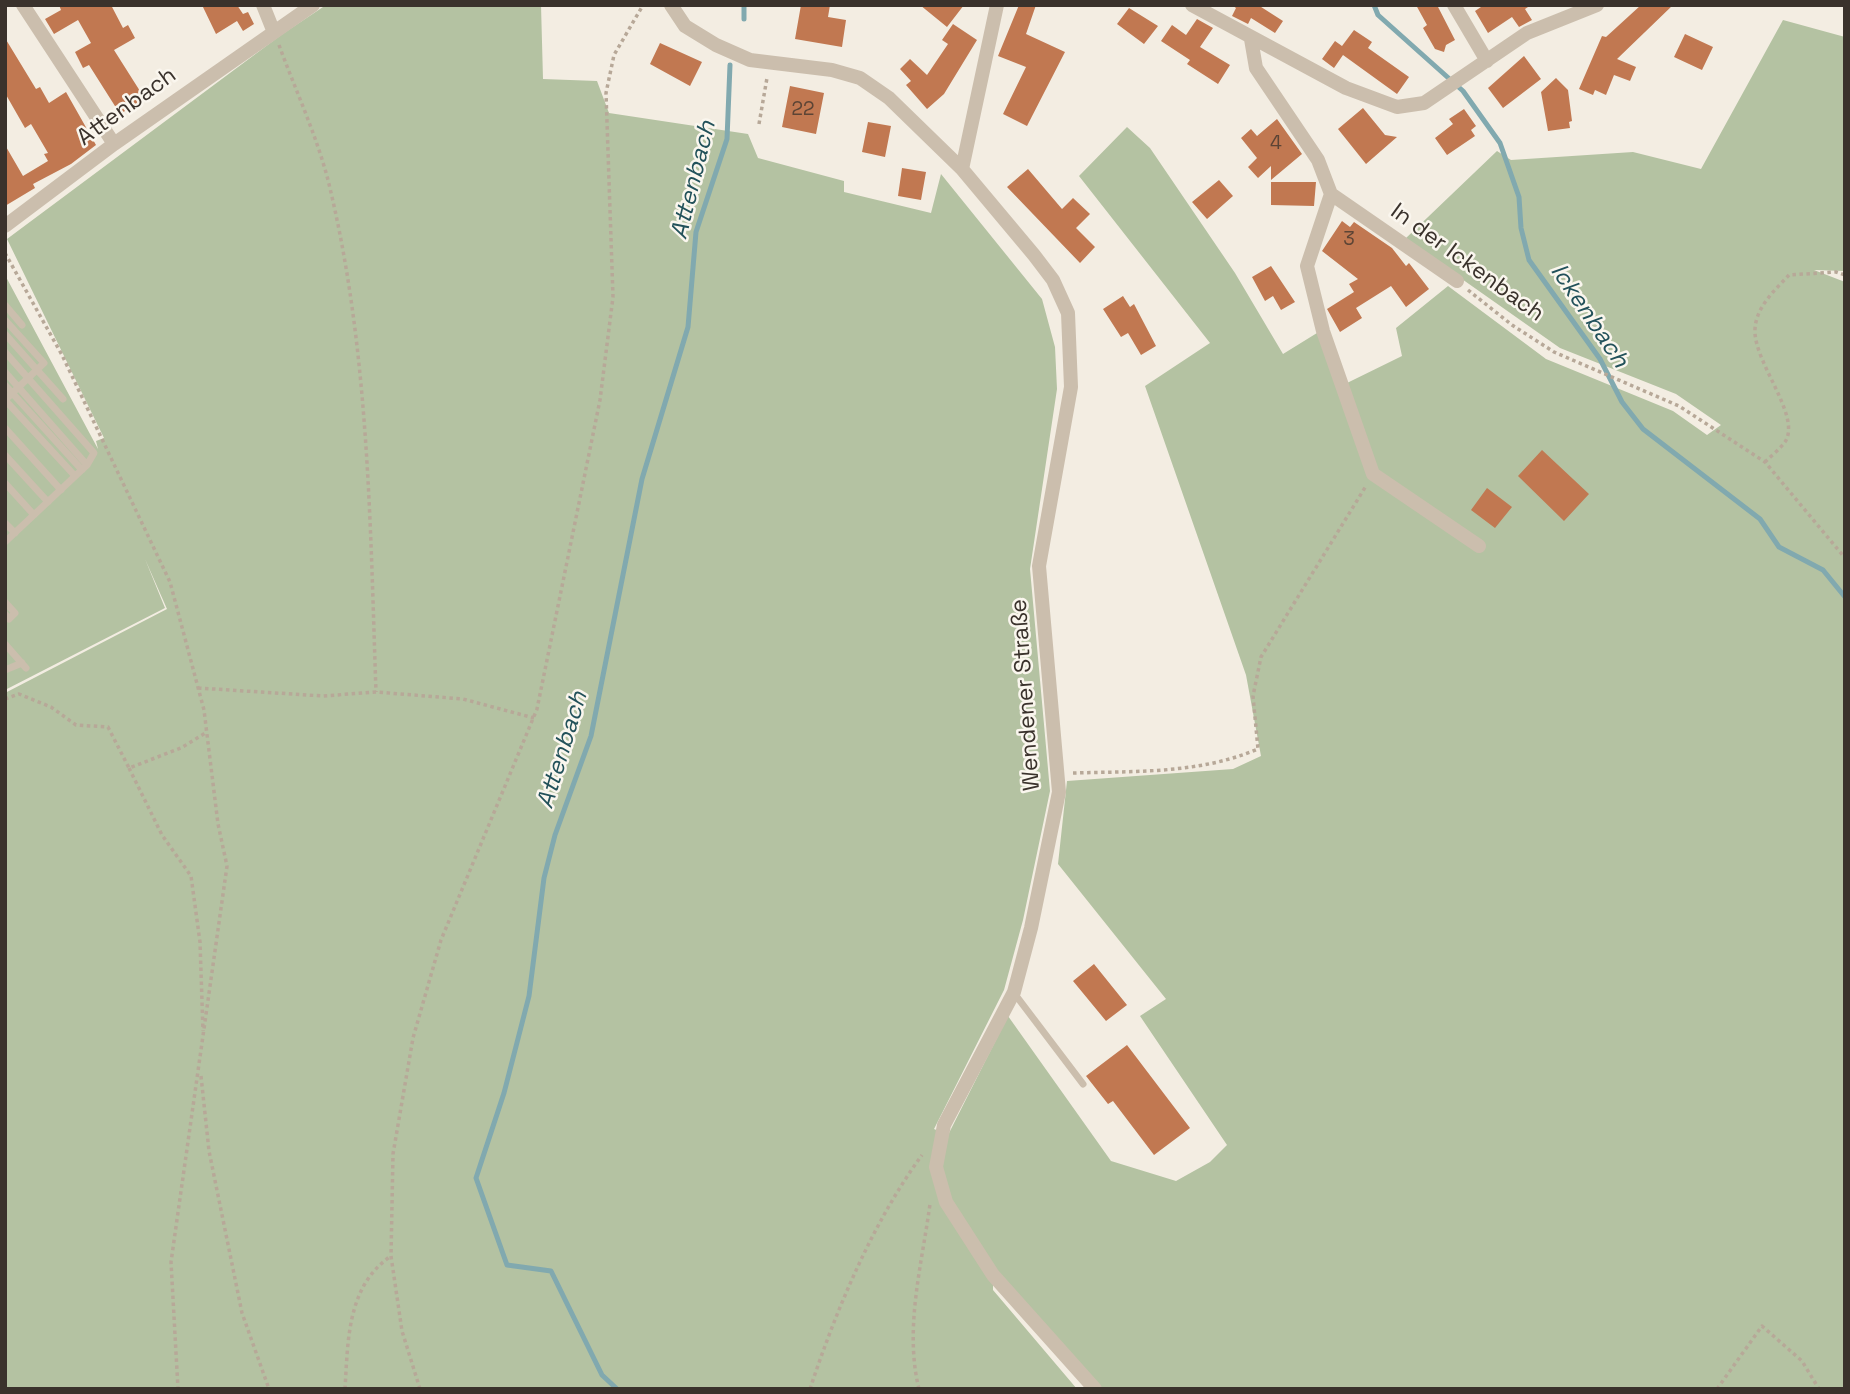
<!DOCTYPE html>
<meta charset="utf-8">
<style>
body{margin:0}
#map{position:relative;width:1850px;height:1394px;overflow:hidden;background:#f3ede2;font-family:"Space Grotesk",sans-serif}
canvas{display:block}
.frame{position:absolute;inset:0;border:7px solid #3a322c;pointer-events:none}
</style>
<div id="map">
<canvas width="1850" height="1394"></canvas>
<div class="frame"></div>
</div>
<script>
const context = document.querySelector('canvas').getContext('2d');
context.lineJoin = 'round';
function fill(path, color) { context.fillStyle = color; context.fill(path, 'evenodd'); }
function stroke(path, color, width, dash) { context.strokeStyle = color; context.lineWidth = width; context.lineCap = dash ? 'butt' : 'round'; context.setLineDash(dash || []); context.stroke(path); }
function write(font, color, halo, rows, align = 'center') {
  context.font = font + ' "Space Grotesk",sans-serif'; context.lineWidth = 5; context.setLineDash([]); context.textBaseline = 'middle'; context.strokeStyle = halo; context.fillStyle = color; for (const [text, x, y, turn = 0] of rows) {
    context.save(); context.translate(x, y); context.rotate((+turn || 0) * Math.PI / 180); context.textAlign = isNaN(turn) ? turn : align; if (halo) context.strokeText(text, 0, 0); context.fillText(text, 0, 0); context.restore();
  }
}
fill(new Path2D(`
 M326,5H541L543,79L597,81L609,113L748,134L758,158L844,181V192L931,213L941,174L1042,299L1055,347L1057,389L1030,569L1050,791L1023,920L1004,990L934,1129L948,1135L1008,1016L1111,1161L1176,1181L1210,1162L1227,1145L1140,1016L1166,999L1058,864L1067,781L1233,769L1261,756L1246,675L1145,386L1210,343L1079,176L1127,127L1150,148L1235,273L1283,354L1317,333L1347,383L1402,356L1396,328L1448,286L1546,359L1673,411L1707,435L1721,425L1676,394L1560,348L1405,239L1497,151L1511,160L1633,152L1701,169L1783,20L1845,37V271L1814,270L1845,282V1389H1100L993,1271V1290L1077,1389H5V693L167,609L145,559L165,608L5,690V275L98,449L96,441L104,438L7,239L281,35Z`), '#b4c2a2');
stroke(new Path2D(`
 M744,5V19
 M1374,5L1378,15L1463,91L1500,143L1519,197L1521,228L1529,260L1600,359L1622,402L1643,429L1760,519L1779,547L1823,570L1845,597
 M617,1389L602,1375L551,1271L507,1265L476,1178L504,1093L529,996L544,878L555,835L591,736L642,479L688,327L696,232L727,139L730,65`), '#81a9af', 5);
fill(new Path2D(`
 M59,5H111L123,28L128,25L135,38L114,50L145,99L120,114L89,65L83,68L75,52L91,43L78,20L54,34L45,19L61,10Z
 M202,5H237L243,14L248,12L254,24L243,31L237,21L216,34Z
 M801,5H830L828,17L846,20L842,47L795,39Z
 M920,5H964L947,27Z
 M1019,5H1036L1026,34L1065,52L1027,126L1003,114L1026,67L998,56Z
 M1232,5H1258L1283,21L1275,33L1251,18L1248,24L1232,16L1236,8Z
 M1416,5H1437L1455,40L1446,45L1444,52L1435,49L1423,28L1427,25Z
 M1484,5H1531L1525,9L1532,20L1519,27L1512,17L1488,33L1475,11Z
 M1641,5H1673L1617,59L1636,67L1630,81L1614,75L1606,95L1595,90L1593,95L1579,89L1602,36L1606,37Z
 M1129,8L1158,26L1144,44L1117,24Z
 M1197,19L1213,28L1200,47L1230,65L1218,84L1187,64L1190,60L1161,41L1172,25L1186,35Z
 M953,24L977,40L944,94L927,109L906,85L911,81L900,69L910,59L927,75L948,44L942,40Z
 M1354,30L1372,42L1368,48L1409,77L1397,94L1343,55L1334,68L1322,59L1335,41L1342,46Z
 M1685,34L1713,47L1702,70L1674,57Z
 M5,38L36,89L40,87L49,103L66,92L96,145L71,164L33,184L35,188L5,206V145L23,176L48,161L44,154L48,153L31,124L25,128L5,93Z
 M660,43L702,62L690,86L650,64Z
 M1524,56L1541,79L1503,108L1488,88Z
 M1556,78L1568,90L1572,121L1569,122L1570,128L1548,131L1541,92Z
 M790,86L824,93L816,134L782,127Z
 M1363,108L1385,135L1397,137L1366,164L1338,129Z
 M1464,109L1476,126L1471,130L1475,136L1447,155L1435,138L1453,124L1449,119Z
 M1277,119L1302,154L1271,180V166L1258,178L1248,167L1257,158L1241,138L1251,129L1257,136Z
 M868,122L891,126L885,157L862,152Z
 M902,168L926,172L921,200L898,196Z
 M1028,169L1062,209L1073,198L1090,214L1076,228L1095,247L1080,263L1007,187Z
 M1219,180L1233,196L1207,219L1192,202Z
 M1271,182H1316L1314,206L1271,205Z
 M1342,221L1350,227L1354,222L1392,248L1406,266L1409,263L1429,289L1406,307L1391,286L1356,308L1362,318L1340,332L1327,309L1354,292L1349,284L1358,279L1322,251Z
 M1271,266L1295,302L1281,310L1273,296L1265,301L1252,277Z
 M1123,296L1130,307L1134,304L1156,346L1141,355L1128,333L1121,337L1103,309Z
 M1542,450L1589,494L1564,521L1518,476Z
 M1487,488L1512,507L1495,528L1471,510Z
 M1094,964L1127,1005L1106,1021L1073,981Z
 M1127,1045L1190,1128L1154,1155L1113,1101L1108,1104L1086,1076Z`), '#c17851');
stroke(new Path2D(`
 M279,45C295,89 316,134 328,180C369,347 370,521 376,692
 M759,124L767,78
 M5,253L62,355L170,582L204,710L218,824L227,866L171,1262L178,1389
 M1468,290L1512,325L1554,352L1679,406L1765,462L1845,558
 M1765,462C1771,456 1780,449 1785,442C1802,416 1753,362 1755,329C1756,307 1775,290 1789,275L1836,272L1845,275
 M198,688L323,696L376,692L463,699L534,718
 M5,699L19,694L51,707L76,725L108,727L129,768L181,748L207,732
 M129,768L162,835L191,876L200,942L203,1031
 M1073,773C1137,771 1199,774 1258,749L1253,696L1261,657L1366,486
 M201,1076L209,1151L242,1313L269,1389
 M345,1389C348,1340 347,1286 391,1256
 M420,1389L402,1331L391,1256L393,1154L413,1038L441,940L537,709L600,400L613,297L606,93L614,55L643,5
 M810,1389C836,1310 873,1222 922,1155
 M919,1389C904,1329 922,1264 930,1204
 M1717,1389L1762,1326L1802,1361L1819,1389`), '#b7a898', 3.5, [3.5, 3.5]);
stroke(new Path2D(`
 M5,305L22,325
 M5,320L44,363L5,400L75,476
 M5,334L63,399
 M5,352L94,453L87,465
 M5,372L87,465L5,542
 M5,385L82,470
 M5,428L61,490
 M5,455L48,502
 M5,483L34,515
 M5,523L15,533
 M5,602L15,613L9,619L5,614
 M5,644L26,668
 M5,670L22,663
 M1014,993L1083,1084`), '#cbbead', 7);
stroke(new Path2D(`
 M23,5L114,144
 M263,5L273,30
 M671,5L685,26L716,45L750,60L832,70L860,78L889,98L962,169L1034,255L1053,280L1068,313L1071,387L1039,566L1059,792L1031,928L1014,992L944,1125L936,1167L946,1202L993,1275L1095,1389
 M1192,5L1346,88L1397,107L1424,103L1527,33L1597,5
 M1454,5L1487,61
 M1251,39L1256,68L1318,160L1331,194L1307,266L1323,331L1373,474L1479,546
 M962,169L997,5
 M1331,194L1457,281
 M5,226L114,144L313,5`), '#cbbead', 14);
write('19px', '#5c4435', null, [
 ["22",803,110],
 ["4",1276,144],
 ["3",1349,240]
]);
write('23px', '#3a322c', '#faf6ee', [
 ["Attenbach",127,107,-36],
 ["In der Ickenbach",1467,263,36],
 ["Wendener Straße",1026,695,-94]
]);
write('italic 24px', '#22515a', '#faf6ee', [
 ["Attenbach",694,180,-76],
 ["Ickenbach",1589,316,56],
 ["Attenbach",563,750,-73]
]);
</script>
